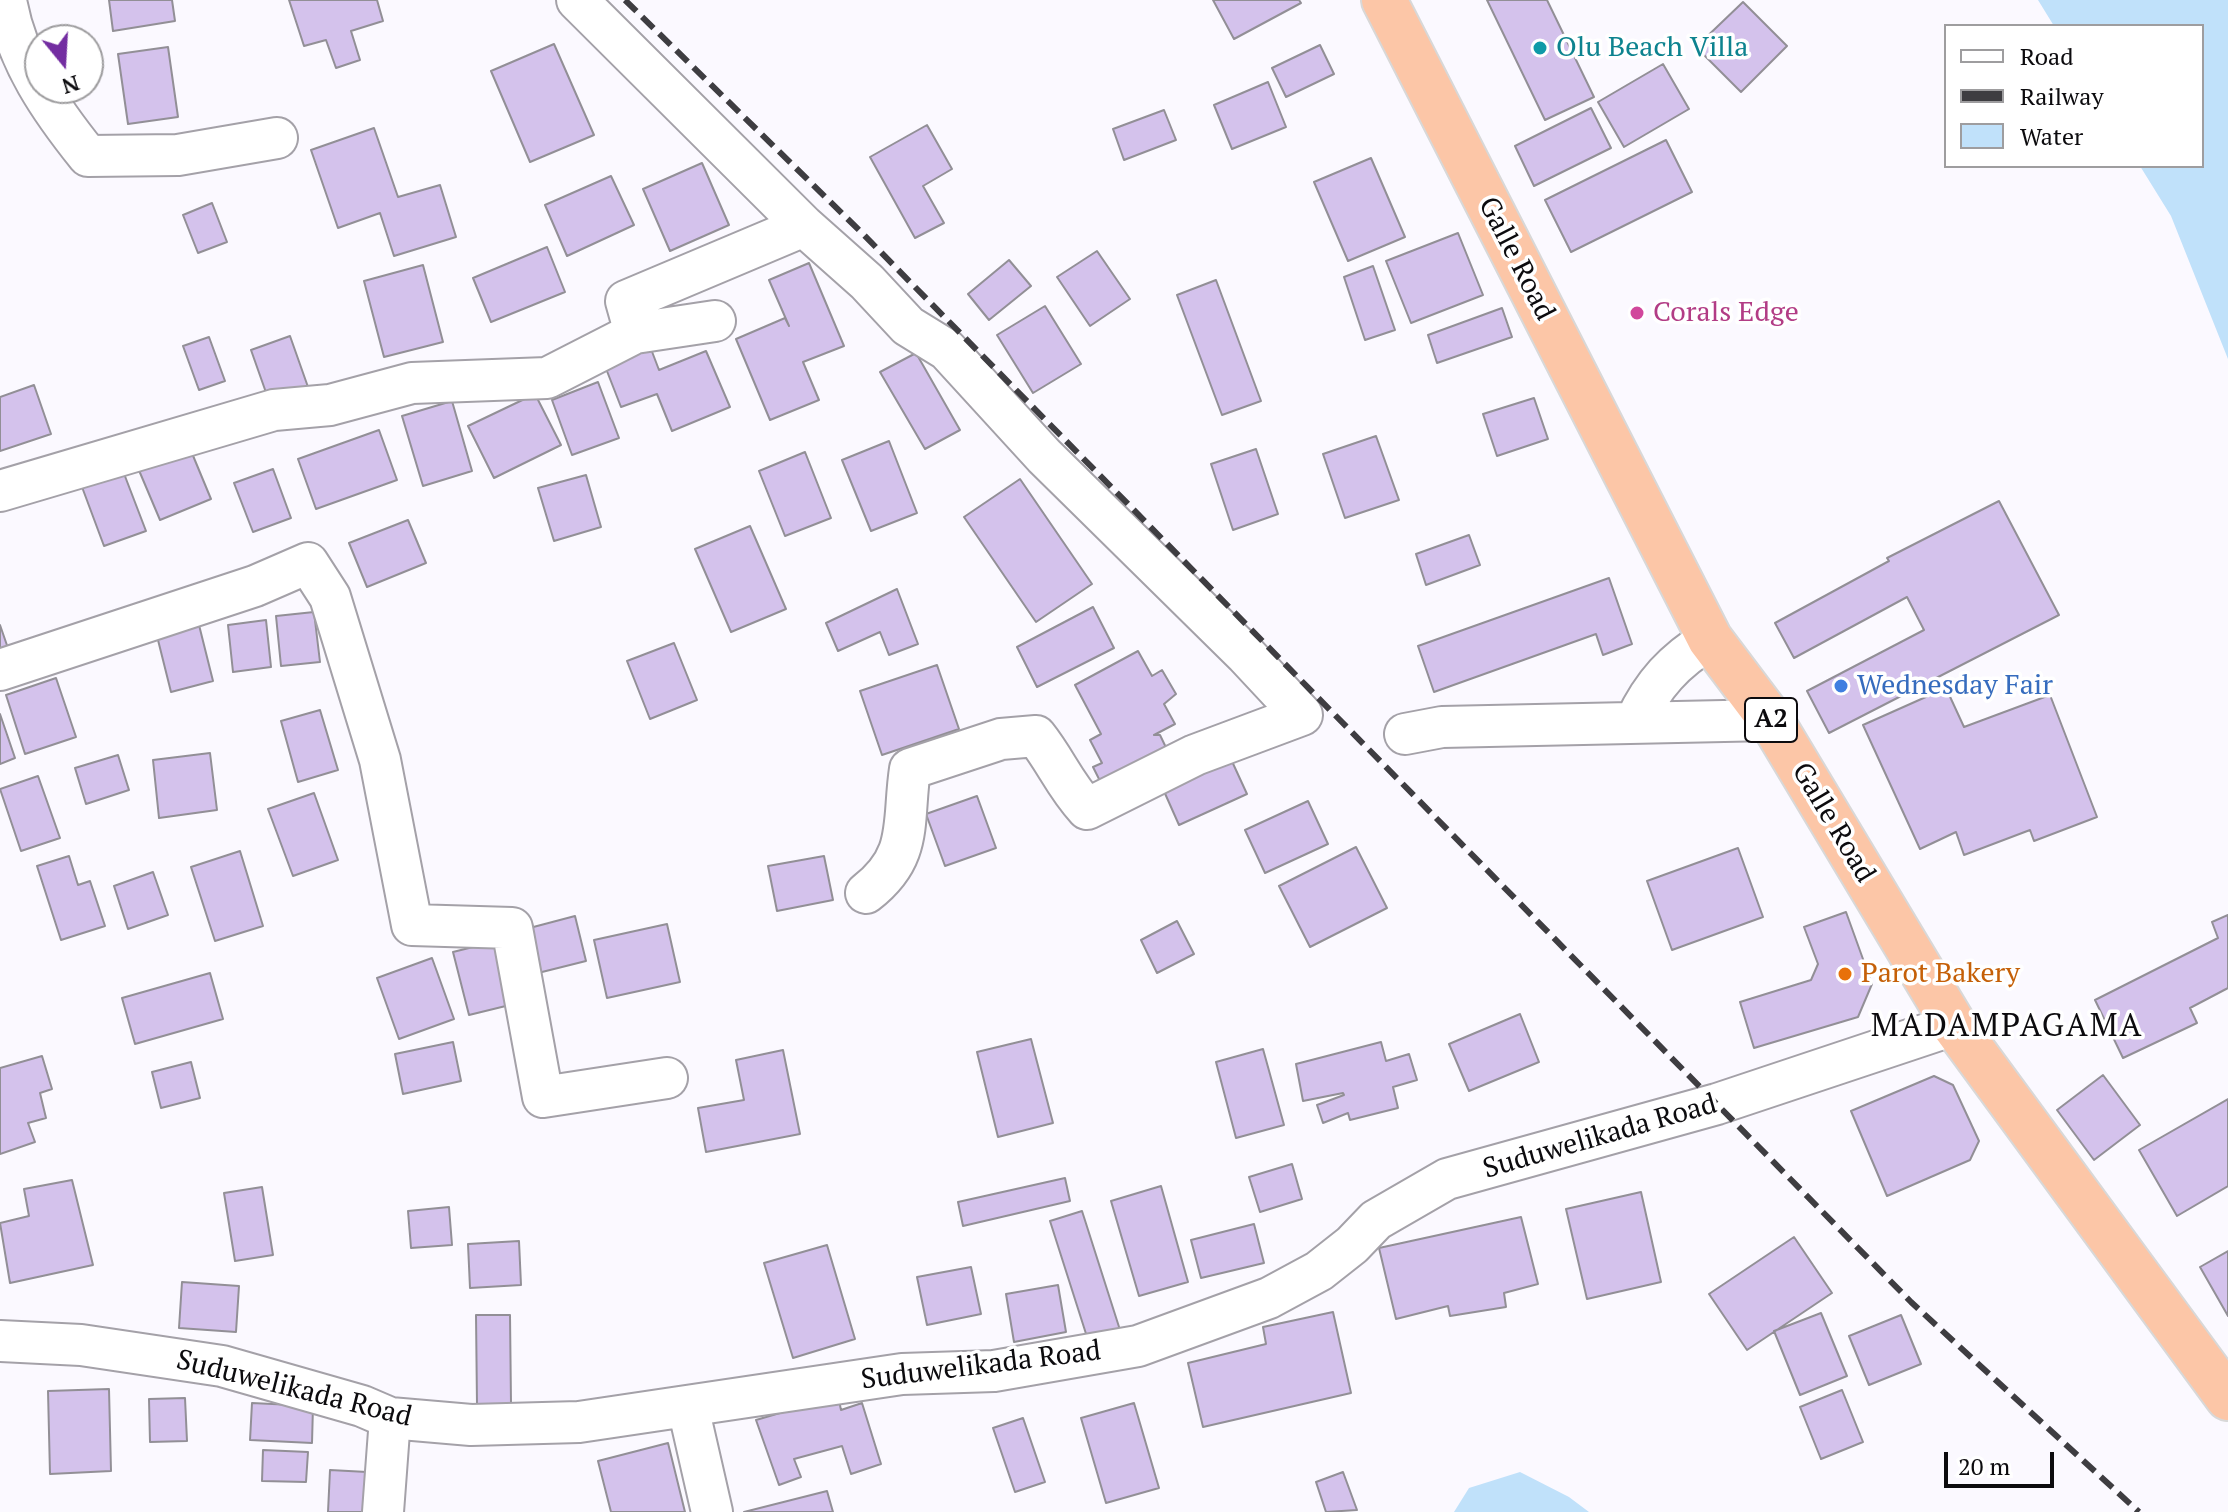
<!DOCTYPE html>
<style>
body{margin:0}
#map{position:relative;width:2228px;height:1512px;overflow:hidden;background:#fbf9ff;font-family:"PT Serif",serif}
canvas{display:block}
.legend{position:absolute;left:1944px;top:24px;width:260px;height:144px;box-sizing:border-box;background:#fff;border:2px solid #9e9d9f;margin:0;padding:10px 14px;list-style:none;font-size:24px;color:#0c0b0e}
.legend li{display:flex;align-items:center;gap:16px;height:40px}
.legend b{width:40px;border:2px solid #9e9d9f}
.north{position:absolute;left:24px;top:24px;width:80px;height:80px;box-sizing:border-box;background:#fff;border:2px solid #9e9d9f;border-radius:50%;rotate:162deg;font-size:22px;font-weight:700;line-height:32px;text-align:center;color:#0c0b0e}
.north::after{content:'';display:block;margin:auto;width:28px;height:36px;background:#732da1;clip-path:polygon(50% 0,100% 100%,50% 72%,0 100%)}
.scale{position:absolute;left:1944px;top:1452px;width:110px;height:36px;box-sizing:border-box;border:4px solid #0c0b0e;border-top:0;padding-left:10px;font-size:24px;line-height:28px;white-space:nowrap;color:#0c0b0e;-webkit-text-stroke:6px #fff;paint-order:stroke}
</style>
<div id="map">
<canvas width="2228" height="1512"></canvas>
<ul class="legend">
<li><b style="height:10px;background:#fff"></b>Road</li>
<li><b style="height:10px;background:#3e3d41"></b>Railway</li>
<li><b style="height:22px;background:#c0e1fa"></b>Water</li>
</ul>
<div class="north">N</div>
<div class="scale">20 m</div>
</div>
<script>
const context = document.querySelector('canvas').getContext('2d');
context.lineJoin = 'round';
function fill(path, color) { context.fillStyle = color; context.fill(path, 'evenodd'); }
function stroke(path, color, width, dash) { context.strokeStyle = color; context.lineWidth = width; context.lineCap = dash ? 'butt' : 'round'; context.setLineDash(dash || []); context.stroke(path); }
function write(font, color, halo, rows, align = 'center') {
  context.font = font + ' "PT Serif",serif'; context.lineWidth = 7; context.setLineDash([]); context.textBaseline = 'middle'; context.strokeStyle = halo; context.fillStyle = color; for (const [text, x, y, turn = 0] of rows) {
    context.save(); context.translate(x, y); context.rotate((+turn || 0) * Math.PI / 180); context.textAlign = isNaN(turn) ? turn : align; if (halo) context.strokeText(text, 0, 0); context.fillText(text, 0, 0); context.restore();
  }
}
fill(new Path2D(`
 M2038,0H2228V359L2171,216L2140,166H2202V26H2054Z
 M1520,1472L1569,1497L1589,1512H1454L1469,1488Z`), '#c0e1fa');
const building = new Path2D(`
 M109,0H172L175,21L113,31Z
 M289,0H377L383,21L351,31L360,60L336,68L326,40L304,46Z
 M1213,0H1299L1301,3L1234,39Z
 M1487,0H1547L1594,97L1545,120Z
 M1743,2L1787,46L1741,92L1696,47Z
 M554,44L594,135L530,162L491,71Z
 M1320,45L1334,74L1286,97L1272,68Z
 M168,47L178,117L128,124L118,54Z
 M1663,64L1689,109L1624,147L1598,102Z
 M1268,82L1286,127L1232,149L1214,105Z
 M1591,108L1611,148L1534,186L1515,146Z
 M1164,110L1176,140L1124,160L1113,129Z
 M927,125L952,169L923,186L944,223L915,238L870,157Z
 M374,128L398,197L440,185L456,237L394,256L380,213L338,228L311,150Z
 M1666,140L1692,192L1571,252L1545,200Z
 M1371,158L1405,237L1348,261L1314,182Z
 M702,163L729,225L670,251L643,189Z
 M611,176L634,225L567,256L545,205Z
 M212,203L227,242L198,253L183,215Z
 M1458,233L1483,295L1411,323L1386,261Z
 M547,247L565,292L491,322L473,278Z
 M1097,251L1130,299L1090,326L1057,277Z
 M1009,260L1031,286L989,320L968,294Z
 M809,263L844,346L803,362L819,400L770,420L736,339L785,318L789,326L769,280Z
 M423,265L443,342L384,357L364,281Z
 M1373,266L1395,330L1365,340L1344,277Z
 M1216,280L1261,401L1222,415L1177,295Z
 M1045,306L1081,364L1033,393L997,335Z
 M1502,308L1512,337L1437,363L1428,335Z
 M290,336L308,387L269,401L251,350Z
 M209,337L225,381L199,390L183,346Z
 M651,349L659,370L706,351L730,407L672,431L657,394L621,407L605,366Z
 M916,353L960,430L925,449L880,372Z
 M598,382L619,438L572,455L552,400Z
 M34,385L51,434L0,451V397Z
 M535,394L561,445L494,478L468,426Z
 M1534,398L1548,439L1497,456L1483,414Z
 M452,401L472,471L423,486L402,416Z
 M379,430L397,480L316,509L298,459Z
 M1376,436L1399,500L1345,518L1323,454Z
 M889,441L917,513L871,531L842,460Z
 M189,446L211,499L160,520L138,468Z
 M1256,449L1278,514L1233,530L1211,464Z
 M805,452L831,518L785,536L759,471Z
 M273,469L291,518L253,532L234,483Z
 M123,471L146,531L104,546L82,487Z
 M586,475L601,527L554,541L538,488Z
 M1020,479L1092,584L1036,622L964,517Z
 M1999,501L2059,615L1829,733L1807,691L1924,630L1907,597L1794,658L1775,623L1889,561L1887,558Z
 M408,520L426,563L367,587L349,543Z
 M750,526L786,609L731,632L695,549Z
 M1469,535L1480,565L1426,585L1416,554Z
 M1609,578L1632,644L1603,655L1596,634L1434,692L1418,646Z
 M897,589L918,644L889,655L880,632L838,651L826,623Z
 M1093,607L1114,648L1037,687L1017,647Z
 M314,612L320,662L281,666L276,616Z
 M197,617L213,681L171,692L155,628Z
 M266,620L271,667L233,672L228,625Z
 M0,625L10,654L0,658Z
 M674,643L697,700L650,719L627,661Z
 M1138,651L1152,676L1162,670L1176,694L1164,704L1175,724L1154,735H1160L1171,758L1105,791L1093,767L1102,763L1090,740L1101,734L1075,685Z
 M937,665L959,729L882,755L860,691Z
 M56,678L76,737L25,754L6,695Z
 M1946,688L1964,727L2050,695L2097,817L2034,841L2030,830L1964,855L1956,832L1920,849L1863,725Z
 M320,710L338,770L298,782L281,721Z
 M0,714L15,758L0,764Z
 M210,753L217,810L159,818L153,760Z
 M118,755L129,790L86,804L75,768Z
 M1230,757L1247,794L1179,825L1163,789Z
 M38,776L60,838L21,851L0,789Z
 M314,793L338,860L293,876L268,809Z
 M977,796L996,848L945,866L926,814Z
 M1308,801L1328,844L1265,873L1245,830Z
 M1356,847L1387,908L1310,947L1279,886Z
 M1738,848L1763,917L1672,950L1647,881Z
 M240,851L263,926L215,941L191,867Z
 M69,856L78,885L90,881L105,926L61,940L37,866Z
 M824,856L833,900L777,911L768,866Z
 M153,872L168,915L128,929L114,886Z
 M1846,912L1872,984L1858,1017L1754,1048L1740,1002L1811,980L1818,964L1804,927Z
 M2228,915V988L2190,1008L2197,1023L2123,1058L2095,1000L2218,938L2212,922Z
 M575,916L586,961L534,974L522,930Z
 M1177,921L1194,954L1157,973L1141,940Z
 M667,924L680,982L607,998L594,940Z
 M501,940L518,1003L469,1015L453,952Z
 M432,958L454,1019L399,1039L377,978Z
 M210,973L223,1019L135,1044L122,998Z
 M1520,1014L1539,1062L1469,1091L1449,1044Z
 M1031,1039L1053,1123L998,1137L977,1052Z
 M453,1042L461,1081L403,1094L395,1054Z
 M1381,1042L1386,1061L1409,1054L1417,1080L1393,1087L1398,1108L1350,1120L1348,1113L1323,1123L1317,1105L1344,1095L1343,1093L1303,1101L1296,1064Z
 M1263,1049L1284,1125L1236,1138L1216,1062Z
 M783,1050L800,1134L706,1152L698,1108L744,1100L736,1060Z
 M42,1056L52,1089L40,1093L46,1118L28,1123L35,1142L0,1154V1068Z
 M191,1062L200,1098L161,1108L152,1072Z
 M2103,1075L2140,1125L2094,1160L2057,1110Z
 M1934,1076L1953,1085L1979,1141L1970,1160L1887,1196L1851,1111Z
 M2228,1099V1186L2177,1216L2139,1150Z
 M1292,1164L1302,1199L1260,1212L1249,1177Z
 M1065,1178L1070,1201L963,1226L958,1202Z
 M72,1180L93,1265L10,1283L0,1223L29,1216L24,1189Z
 M1161,1186L1188,1282L1139,1296L1111,1201Z
 M262,1187L273,1255L235,1261L224,1193Z
 M1641,1192L1661,1282L1587,1299L1566,1209Z
 M449,1207L452,1245L411,1248L408,1211Z
 M1082,1211L1120,1330L1088,1340L1050,1221Z
 M1521,1217L1538,1284L1504,1293L1506,1307L1450,1316L1448,1306L1396,1319L1379,1248Z
 M1254,1224L1264,1263L1201,1278L1191,1240Z
 M1794,1237L1832,1293L1747,1350L1709,1294Z
 M519,1241L521,1285L470,1288L468,1244Z
 M827,1245L855,1339L793,1358L764,1263Z
 M2228,1251V1316L2200,1267Z
 M971,1267L981,1314L927,1325L917,1277Z
 M182,1282L239,1286L236,1332L179,1328Z
 M1058,1285L1066,1332L1014,1342L1006,1294Z
 M1333,1312L1351,1393L1203,1427L1188,1363L1266,1344L1263,1327Z
 M1821,1313L1847,1376L1800,1395L1774,1331Z
 M476,1315H510L511,1404L477,1405Z
 M1901,1315L1921,1364L1869,1385L1849,1336Z
 M109,1389L111,1471L50,1474L48,1391Z
 M1842,1390L1863,1442L1821,1459L1800,1407Z
 M838,1396L841,1410L862,1403L881,1464L851,1474L842,1446L794,1459L801,1477L779,1485L756,1420Z
 M185,1398L187,1441L150,1442L149,1399Z
 M252,1403L313,1406L312,1443L250,1440Z
 M1134,1403L1159,1488L1106,1503L1081,1418Z
 M1023,1418L1045,1482L1015,1492L993,1428Z
 M668,1443L685,1512H611L598,1461Z
 M263,1450L308,1452L306,1482L262,1481Z
 M330,1470L367,1472L365,1512H328Z
 M1343,1472L1357,1510L1326,1512L1316,1482Z
 M827,1491L833,1512H744Z`);
fill(building, '#d4c2ec');
stroke(building, '#928f96', 2);
const minor = new Path2D(`
 M6,0C16,60 51,110 88,156L178,155L277,138
 M577,0L804,226L626,301L635,333
 M804,226L867,282L908,326L947,350L1044,456L1246,655L1302,715L1195,755L1087,809C1064,784 1056,761 1036,736L1001,739L910,769C902,822 914,856 866,893
 M0,491L274,410L330,405L412,383L547,378L635,333L715,321
 M0,670L255,586L308,563L330,597L380,760L412,925L512,928L543,1097L667,1078
 M1635,722C1653,684 1674,661 1710,639
 M1405,734L1442,727L1771,720
 M0,1341L81,1345L222,1366L362,1406L390,1418L471,1425L579,1422L902,1374L994,1371L1138,1346L1269,1298L1319,1271L1352,1245L1376,1220L1447,1179L1717,1104L1954,1025
 M688,1407L712,1512
 M383,1512L390,1418`);
const trunk = new Path2D(`
 M1384,0L1710,639L1771,720L1954,1025L2228,1398`);
stroke(minor, '#a4a1a8', 44);
stroke(trunk, '#d8d8d8', 48);
stroke(minor, '#fff', 40);
stroke(trunk, '#fcc6a7', 44);
stroke(new Path2D(`
 M625,0L863,234L1911,1302L2139,1512`), '#3e3d41', 6, [16, 8]);
for (const [x, y, r, color] of [
 [1540,48,8,"#0f9aa8"],
 [1637,313,8,"#d1479c"],
 [1841,686,8,"#3f7fe0"],
 [1845,974,8,"#e8710a"]
]) { const dot = new Path2D(); dot.arc(x, y, r, 0, 2 * Math.PI); context.fillStyle = color; context.fill(dot); stroke(dot, '#fff', 3); }
for (const [x, y, w] of [
 [1771,720,52]
]) { const box = new Path2D(); box.roundRect(x - w / 2, y - 22, w, 44, 6); context.fillStyle = '#fff'; context.fill(box); stroke(box, '#0c0b0e', 2); }
write('bold 26px', '#0c0b0e', null, [
 ["A2",1771,720]
]);
write('28px', '#0d838f', '#fff', [
 ["Olu Beach Villa",1556,48]
], 'left');
write('28px', '#0c0b0e', '#fff', [
 ["Galle Road",1516,259,63],
 ["Galle Road",1833,823,59],
 ["Suduwelikada Road",1600,1137,-16],
 ["Suduwelikada Road",981,1366,-7],
 ["Suduwelikada Road",294,1389,14]
]);
write('28px', '#b23c85', '#fff', [
 ["Corals Edge",1653,313]
], 'left');
write('28px', '#366cbe', '#fff', [
 ["Wednesday Fair",1857,686]
], 'left');
write('28px', '#c56008', '#fff', [
 ["Parot Bakery",1861,974]
], 'left');
context.letterSpacing = '2px';
write('32px', '#0c0b0e', '#fff', [
 ["MADAMPAGAMA",2007,1027]
]);
context.letterSpacing = '0px';
</script>
